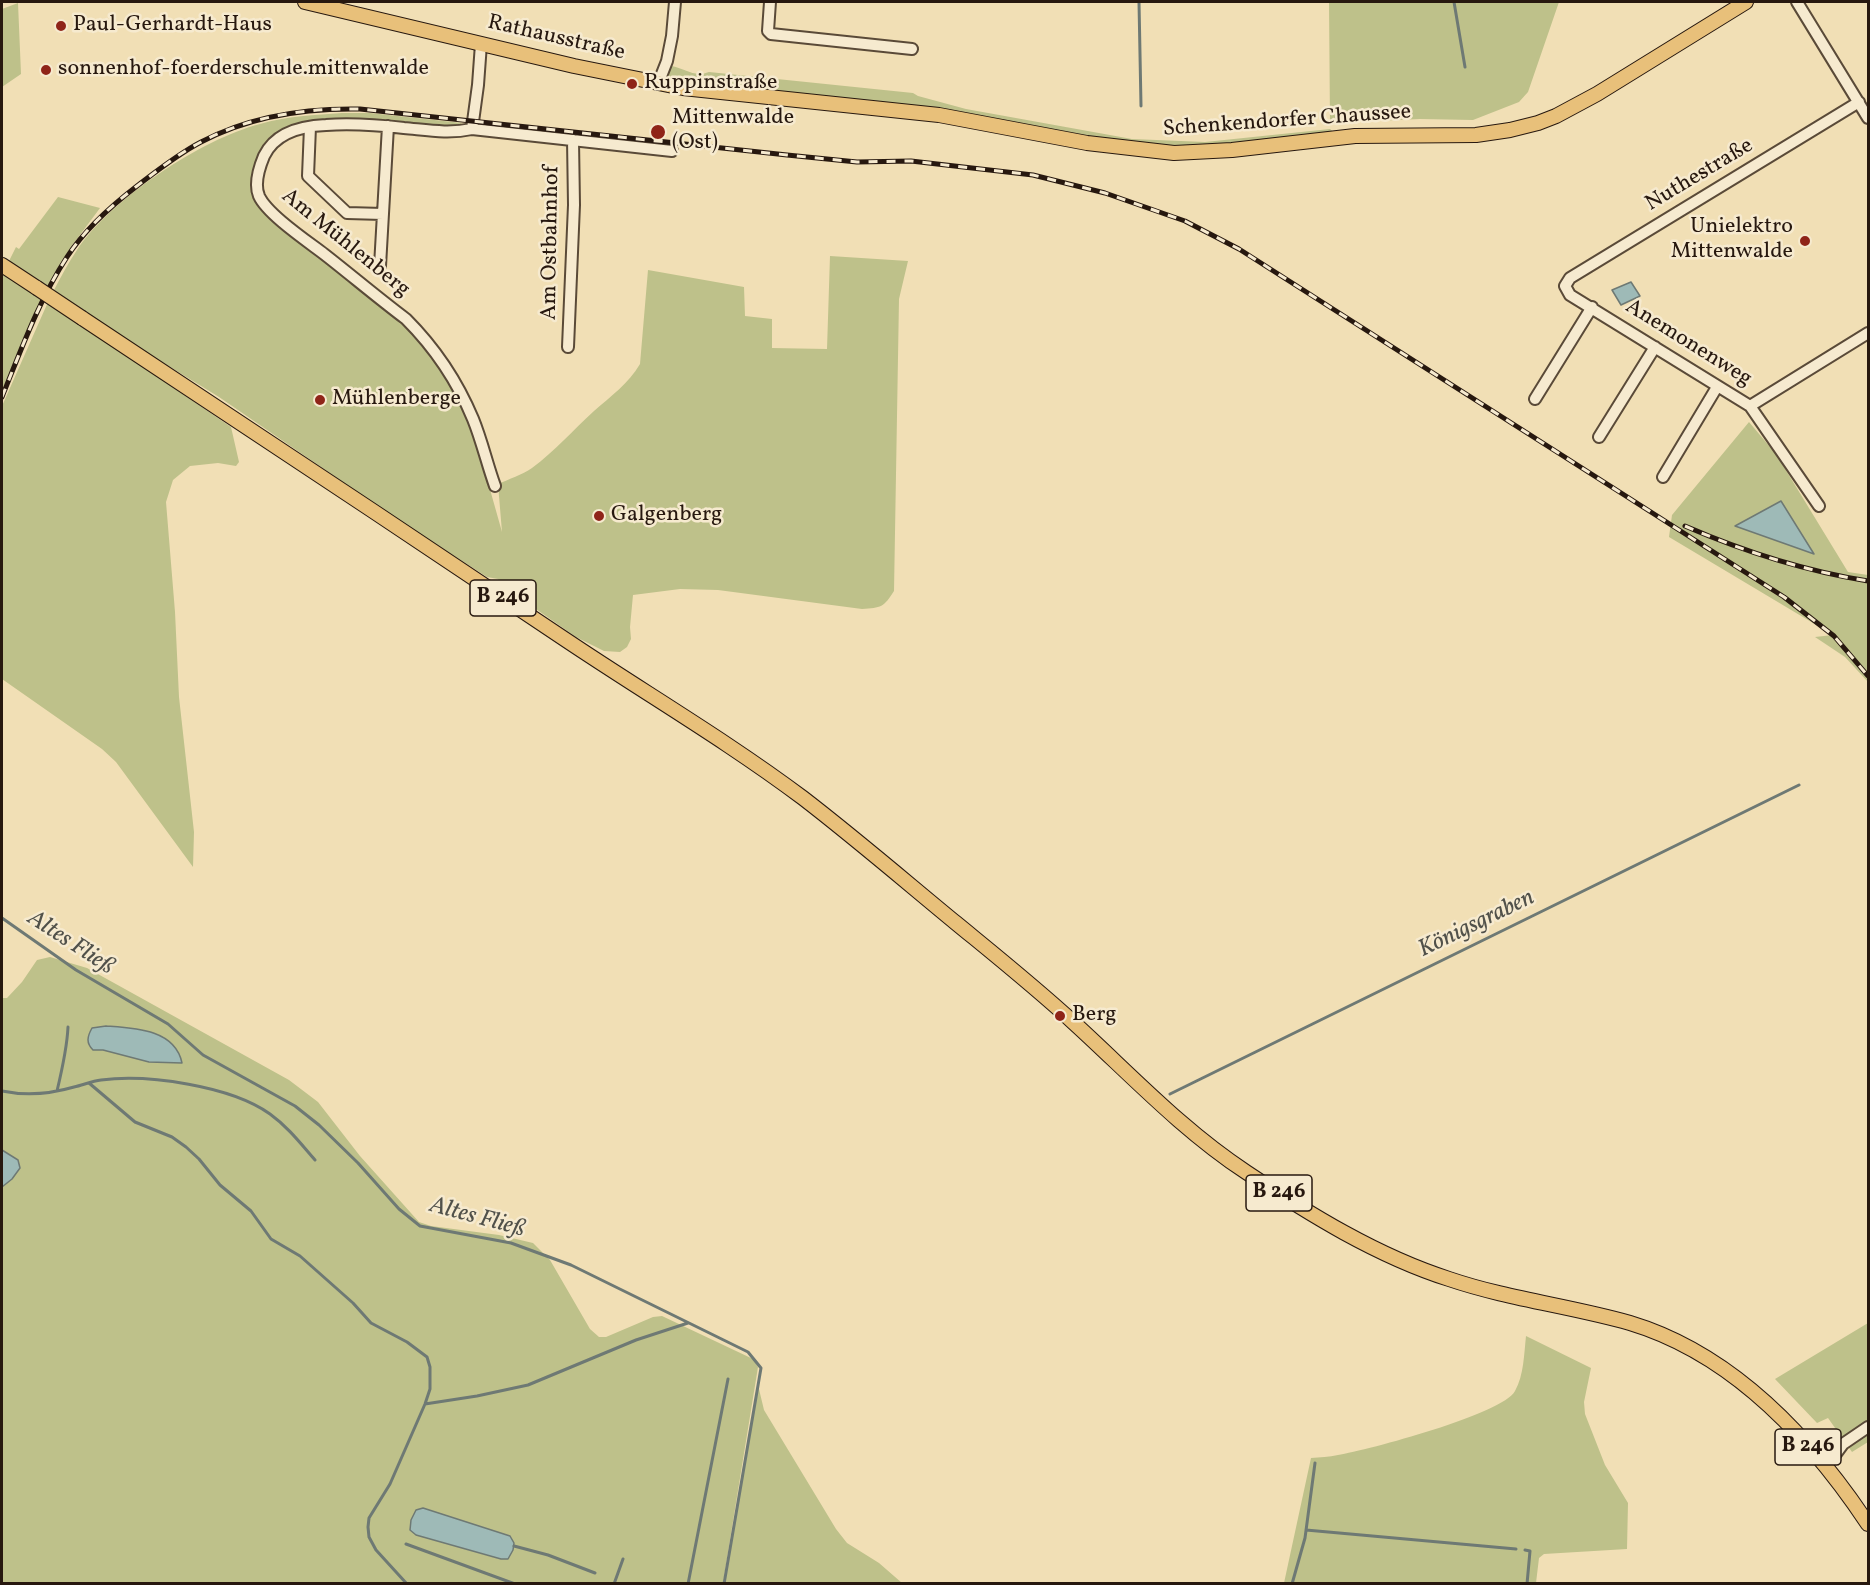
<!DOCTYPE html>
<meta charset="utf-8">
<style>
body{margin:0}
#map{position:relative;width:1870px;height:1585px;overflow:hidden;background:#f1dfb5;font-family:Vollkorn,serif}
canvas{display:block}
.frame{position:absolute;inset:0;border:3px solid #27180f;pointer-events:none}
</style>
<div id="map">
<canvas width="1870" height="1585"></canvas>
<div class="frame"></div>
</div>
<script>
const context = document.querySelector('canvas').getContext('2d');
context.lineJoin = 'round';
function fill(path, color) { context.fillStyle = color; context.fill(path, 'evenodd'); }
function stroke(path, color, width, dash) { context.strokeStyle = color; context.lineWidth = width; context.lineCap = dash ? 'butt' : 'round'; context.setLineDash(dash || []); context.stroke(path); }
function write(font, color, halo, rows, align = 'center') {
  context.font = font + ' Vollkorn,serif'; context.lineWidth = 5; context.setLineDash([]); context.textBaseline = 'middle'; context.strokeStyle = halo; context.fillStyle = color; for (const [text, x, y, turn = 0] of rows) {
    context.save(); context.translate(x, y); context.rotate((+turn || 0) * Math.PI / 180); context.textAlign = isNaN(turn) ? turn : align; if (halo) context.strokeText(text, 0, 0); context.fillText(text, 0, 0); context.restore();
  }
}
fill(new Path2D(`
 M1329,2H1559L1528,92L1519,102L1473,120L1420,119L1330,123Z
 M18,3L21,74L2,87V9Z
 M671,66C685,68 694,78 709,72L913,93L918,96L966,109L1132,139L1205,142L1330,129L1335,133L1195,147H1154L671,80L666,75Z
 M342,113H370L462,123L455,127C410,124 287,103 261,150C253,163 255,180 255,195L417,335L456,394L471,422L502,532L498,484C509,479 522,475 532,468C555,451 573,430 594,411C611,396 628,384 640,364L648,270L744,287L745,316L772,319V348L827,349L830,256L908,261L899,299L894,591C884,607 881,608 862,609L718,590L680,589L633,595L630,627L631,639L627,647L620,652L604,651L576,637L503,586L498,579L487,577L391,515L219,397L136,346L54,290C61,277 68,263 77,250C110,200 201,139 260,124C287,116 315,115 342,113Z
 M58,197L100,208L71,247L48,286L9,261L16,247L19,249Z
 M2,271L42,298L2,391Z
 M48,302L231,427L239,462L236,466L218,463L190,466L173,480L166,502L175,612L179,697L194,832L193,867L116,762L102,749L2,679V406Z
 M1749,422L1776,454L1848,572L1868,575V682L1845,657L1815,637L1833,635L1669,537L1672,515Z
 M50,957L87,968L289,1080L318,1102L360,1156L419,1222L431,1226L499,1235L533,1243L550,1260L590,1329L599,1337H606L653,1317L662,1316L753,1359L758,1367L723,1583H2V1187L12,1179L18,1160L2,1150V998H7L22,982L37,960ZM410,1529L507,1559H500L416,1535Z
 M1868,1323V1442L1852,1452L1828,1418L1817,1423L1775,1379Z
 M1526,1336L1591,1368L1584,1402L1585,1414L1605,1465L1628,1503L1627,1549L1544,1554L1539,1558L1536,1583H1284L1311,1458C1320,1457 1329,1457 1338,1455C1368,1450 1503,1414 1515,1391C1524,1375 1524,1354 1526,1336Z
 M758,1385L764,1410L836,1529L847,1543L879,1563L902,1583H724Z`), '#bec18a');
const water = new Path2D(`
 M1631,282L1640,296L1621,305L1612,290Z
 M1781,501L1814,554L1735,526Z
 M106,1026C134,1028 175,1029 182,1063L149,1062L103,1050H93C86,1043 87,1037 92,1028Z
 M2,1150L18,1160L20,1168L12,1179L2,1187Z
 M423,1508L510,1536L514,1543L513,1550L508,1559H501L416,1535L410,1530L411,1520L416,1510Z`);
fill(water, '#9ebab7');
stroke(water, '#6e7974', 1.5);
stroke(new Path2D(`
 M1139,2L1141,106
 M1454,2L1465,67
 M2,918L76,970L168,1024L203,1055L295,1106L319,1125L358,1163L399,1209L420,1226L511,1243L571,1265L748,1352L761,1368L724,1584
 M89,1083L135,1122L172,1137L186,1147L199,1159L220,1185L251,1211L271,1239L300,1256L353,1303L371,1323L407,1342L427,1357L430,1367V1389L425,1404L390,1484L369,1518L368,1527L369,1537L376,1550L407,1584
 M2,1091C26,1096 50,1094 74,1087C83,1085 92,1081 101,1080C148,1074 231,1086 270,1114C288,1127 301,1144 315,1160
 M57,1091C62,1070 67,1049 68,1027
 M1170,1094L1799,785
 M425,1404L477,1396L528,1385L636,1340L688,1323
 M1306,1530L1516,1549
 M406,1544L515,1584
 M514,1546L548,1555L595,1573
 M1525,1550L1530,1551L1527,1584
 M614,1584L623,1559
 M688,1584L728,1379
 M1292,1584L1305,1538L1315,1463`), '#6e7974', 3);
const minor = new Path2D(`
 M770,2L768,31L771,34L912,49
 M1797,2L1868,118
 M658,84L667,61L672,36L675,2
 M310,127L308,176L347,213L383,214
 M472,129L478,85L481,44
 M380,266L388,126
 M568,347L574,205L573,140
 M1535,399L1592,307
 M1750,406L1868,333
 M1599,437L1655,347
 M1663,477L1717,387
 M495,486C487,464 482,441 473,419C458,383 434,347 406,319C378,298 351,275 324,254C307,241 267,214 259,196C254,184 259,168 264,156C275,133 302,126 326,125C352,123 378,125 404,128C427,130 448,134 472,129L672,151
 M1819,506L1750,406L1570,295L1565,286L1570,278L1859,102
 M1825,1465L1832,1459L1843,1444L1868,1427`);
const major = new Path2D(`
 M305,2L574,66L683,88L939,115L1087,143L1174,153L1232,150L1355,136L1476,135L1510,130L1538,123L1556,116L1597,94L1746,2
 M2,265L37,288
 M82,318C244,425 405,532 566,640C645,693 727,741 803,798C855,838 905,881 956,923C995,955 1035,987 1073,1022C1129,1073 1182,1130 1246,1172C1309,1214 1377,1256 1449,1279C1508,1299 1570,1306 1630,1323C1733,1354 1810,1437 1868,1524`);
stroke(minor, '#5a4a38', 14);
stroke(major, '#27180f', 16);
stroke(minor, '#f6eacf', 10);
stroke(major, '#e8c07a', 14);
const rail = new Path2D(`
 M2,397C21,350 39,300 67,257C85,229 111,206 137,186C158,170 178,154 201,142C250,116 306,108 360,109L787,155L857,162L911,161L1033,175L1105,193L1185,221L1239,249L1784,597L1834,636L1868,676
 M1685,526C1745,552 1805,571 1868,581`);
stroke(rail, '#27180f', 5);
stroke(rail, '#f6eacf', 3, [9]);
const majorBridge = new Path2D(`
 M37,288L82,318`);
stroke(majorBridge, '#27180f', 16, []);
stroke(majorBridge, '#e8c07a', 14);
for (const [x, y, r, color] of [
 [61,26,6,"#8f2418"],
 [46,70,6,"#8f2418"],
 [632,84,6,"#8f2418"],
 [658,132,8,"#8f2418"],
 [1805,241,6,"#8f2418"],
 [320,400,6,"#8f2418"],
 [599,516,6,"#8f2418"],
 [1060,1016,6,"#8f2418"]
]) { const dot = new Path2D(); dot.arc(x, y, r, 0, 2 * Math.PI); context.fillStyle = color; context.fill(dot); stroke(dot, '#f6eacf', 2); }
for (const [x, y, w] of [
 [503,598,66],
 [1279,1193,66],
 [1808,1447,66]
]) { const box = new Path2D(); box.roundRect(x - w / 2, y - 18, w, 36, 4.5); context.fillStyle = '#f6eacf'; context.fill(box); stroke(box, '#27180f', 1.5); }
write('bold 21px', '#27180f', null, [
 ["B 246",503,598],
 ["B 246",1279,1193],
 ["B 246",1808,1447]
]);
write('22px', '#27180f', '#f6eacf', [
 ["Paul-Gerhardt-Haus",73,26],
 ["sonnenhof-foerderschule.mittenwalde",58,70],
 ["Ruppinstraße",644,84],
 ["Mittenwalde",672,119],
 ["(Ost)",672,144],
 ["Unielektro",1793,228,"right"],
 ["Mittenwalde",1793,253,"right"],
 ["Mühlenberge",332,400],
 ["Galgenberg",611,516],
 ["Berg",1072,1016]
], 'left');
write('22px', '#27180f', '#f6eacf', [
 ["Rathausstraße",556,39,13],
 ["Schenkendorfer Chaussee",1287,122,-4],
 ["Nuthestraße",1700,176,-31],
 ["Am Ostbahnhof",552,243,-89],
 ["Am Mühlenberg",345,244,39],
 ["Anemonenweg",1688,344,32]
]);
write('italic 24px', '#51514a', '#f6eacf', [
 ["Königsgraben",1477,925,-26],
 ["Altes Fließ",70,944,33],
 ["Altes Fließ",477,1219,15]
]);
</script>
